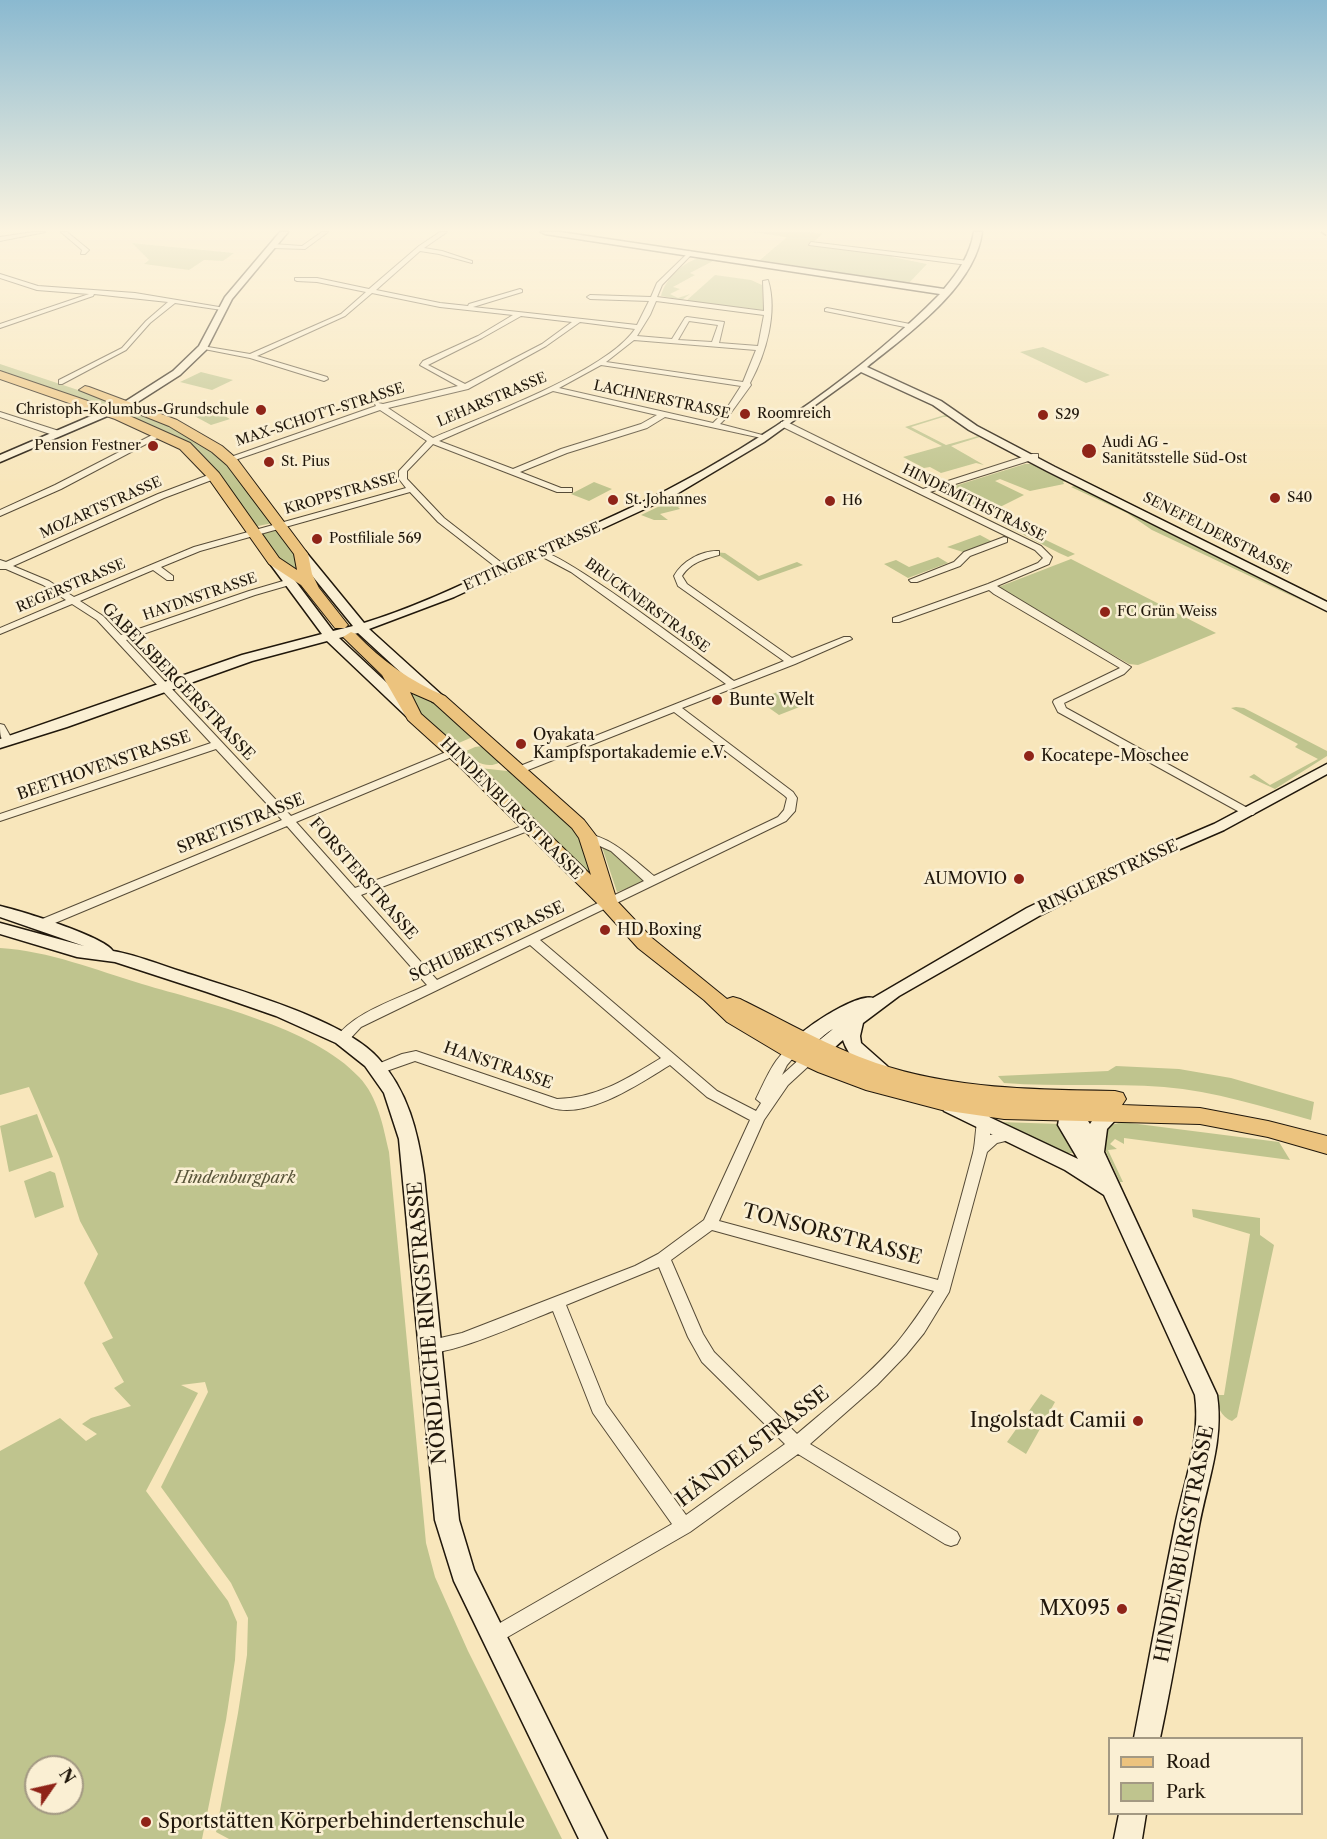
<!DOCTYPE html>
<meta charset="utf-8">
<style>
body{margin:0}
#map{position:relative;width:1327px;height:1839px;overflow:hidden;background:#f8e6bb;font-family:"Libre Caslon Text",serif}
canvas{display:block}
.legend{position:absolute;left:1108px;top:1737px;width:195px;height:78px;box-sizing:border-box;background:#faefd3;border:2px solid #a39983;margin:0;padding:8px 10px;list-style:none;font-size:18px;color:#20170b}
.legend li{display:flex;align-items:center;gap:12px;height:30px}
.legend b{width:30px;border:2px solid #a39983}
.north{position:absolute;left:24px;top:1755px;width:60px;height:60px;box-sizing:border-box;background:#faefd3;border:2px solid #a39983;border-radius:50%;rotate:56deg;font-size:16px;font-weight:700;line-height:24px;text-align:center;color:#20170b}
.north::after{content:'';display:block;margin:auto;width:21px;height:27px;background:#8f2418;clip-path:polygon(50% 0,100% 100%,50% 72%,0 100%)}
</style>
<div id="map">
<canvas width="1327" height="1839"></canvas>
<ul class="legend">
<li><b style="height:8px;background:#ecc37e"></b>Road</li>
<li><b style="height:16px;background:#bfc48e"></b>Park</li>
</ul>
<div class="north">N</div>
</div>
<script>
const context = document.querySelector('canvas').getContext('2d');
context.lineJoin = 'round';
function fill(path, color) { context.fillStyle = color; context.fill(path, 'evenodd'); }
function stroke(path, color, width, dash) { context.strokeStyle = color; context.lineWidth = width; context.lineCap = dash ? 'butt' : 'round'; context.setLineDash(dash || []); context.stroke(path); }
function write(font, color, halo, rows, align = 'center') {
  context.font = font + ' "Libre Caslon Text",serif'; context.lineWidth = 5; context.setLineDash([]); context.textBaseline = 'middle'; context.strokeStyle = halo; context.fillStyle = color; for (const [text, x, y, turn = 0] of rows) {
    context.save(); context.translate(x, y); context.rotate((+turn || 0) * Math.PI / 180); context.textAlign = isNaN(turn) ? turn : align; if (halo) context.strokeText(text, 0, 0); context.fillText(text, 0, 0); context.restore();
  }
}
fill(new Path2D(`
 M754,232H809L822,234L814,242L894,253L892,257L927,264L909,283L760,260L787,237Z
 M132,243L234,253L223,261L204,260L189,270L144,264L149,260Z
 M700,258L715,260L690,273L695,275L673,287L680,289L670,294L678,298L690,294L682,300L661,296C665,279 684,261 700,258Z
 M715,275L751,280L762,285L763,310L686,301Z
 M1043,347L1110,375L1086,383L1020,352Z
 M0,364L111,401L98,407L0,373Z
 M201,372L233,380L212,390L180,382Z
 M207,406L230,419L211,425L187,412Z
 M135,410L183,430L228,463L273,523L253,527L190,448L125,416Z
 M948,414L951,417H943L911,427L946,445L978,436L980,437L951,446L984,465L976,463L941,473L930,467L924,468L903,457L942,446L905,427Z
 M1025,464H1031L1068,480L1063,482L1064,484L1030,491L1000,479L995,481L1024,495L988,513L942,490Z
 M594,482L612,489L589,501L571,494Z
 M1077,485L1311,605L1152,530L1127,513L1071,487Z
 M687,493L692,497L689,503L678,507L680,509L660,514L668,520H654L641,515Z
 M998,517L1075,554L1068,557L1059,553L993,519Z
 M279,529L295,552L301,573L280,559L261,534Z
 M980,535L993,542L963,552L947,547Z
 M714,552L725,553L759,576L797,562L803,565L758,581Z
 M938,557L948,563L908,578L884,564L896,560L909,567Z
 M1071,559L1216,633L1138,665L1129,664L996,588Z
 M406,687L433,701L475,736L454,745L417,711Z
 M780,691L802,706L779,715L758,700Z
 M1236,707L1244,708L1327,751V756L1275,789L1249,777L1254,774L1270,785L1318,759L1295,747L1298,744L1231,708Z
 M482,746L500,762C488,770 473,761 464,752L475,747Z
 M480,768L516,772L574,825L598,884Z
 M602,847L615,853L644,880L642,883L617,892Z
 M0,948C49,951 96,970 142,984C206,1003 313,1027 359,1077C378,1097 383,1126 389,1152L426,1543L435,1577L468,1651L562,1839H229L216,1832L238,1713L247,1655L248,1618L231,1583L161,1487L208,1392L205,1382L181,1385L198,1393L146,1491L228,1601L237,1622L235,1660L226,1720L202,1839H0V1451L60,1418L86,1441L97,1434L82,1424L91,1418L131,1406L114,1388L124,1382L102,1343L113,1338L84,1283L98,1254L80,1221L59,1156L29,1087L0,1095ZM36,1767H72V1803H36Z
 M1116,1066L1179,1069L1231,1078L1314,1102L1311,1120C1264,1107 1214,1091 1164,1087C1111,1083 1057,1087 1004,1083L998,1076L1108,1071Z
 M37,1114L53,1157L9,1172L0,1126Z
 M999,1122L1061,1124L1078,1153H1064Z
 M1122,1122L1279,1142L1290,1160L1124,1138V1144L1115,1139L1110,1144L1117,1149L1108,1150L1123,1182H1120L1102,1143L1108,1126Z
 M50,1171L55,1173L64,1207L35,1218L24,1181Z
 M1192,1209L1260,1218V1235L1274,1245L1237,1417L1232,1421C1221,1417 1217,1405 1213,1395H1224L1250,1234L1193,1217Z
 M1041,1394L1055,1402L1026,1454L1007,1442Z`), '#bfc48e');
const street = new Path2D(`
 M33,232H45L0,241V237Z
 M61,232H67L89,250L85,254H81L82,250Z
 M322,232H328L305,249L273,248L270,246L273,244L302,246Z
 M440,232H447L424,248L442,251L472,261V263L439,254L420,251L376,290L440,303L468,306L469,304L520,289L522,290V292L473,307L637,325L649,301L590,299L587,297L590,295L651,297L657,283L690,251L692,254L662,285L657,297L764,311L763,281L768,280C778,312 766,354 750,383L751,385L730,414L720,424L770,437L766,439L665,417L647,428L567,453L520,472L561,488H572V492H557L433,444L407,471V479L444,518L507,567V571H501L438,522L410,492L200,551L161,567L173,576V580H167L153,570L80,601L103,616L121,635L249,591L290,579L293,580V584L255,595L126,640L291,816L451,750H459L460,752L459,754L296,822L355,888L525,825H533L535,827L533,829L361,895L437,980L644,881L611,851L584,839L582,837L584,835C605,831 638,863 654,876L778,817L784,810L787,798L785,796L674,712L523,772L519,773L514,770L515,768L726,684L571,572L539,555V551C560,549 707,661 734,681L784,661L678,586L674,576C682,561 702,550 719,551V555C705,559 691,562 682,576L687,584L792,658L844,637H850L852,639L795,664L682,708L793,792L797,798L795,811L786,821L540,940L717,1091L756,1111L761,1103L756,1099C763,1086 779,1043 797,1048L799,1051L787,1065L782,1075L803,1056H813L815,1059L813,1062L788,1085L764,1120L719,1221L938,1280C950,1238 962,1195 973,1153C976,1142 975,1125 979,1116H989L992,1126L990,1135L1009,1130L1014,1131L1016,1135L1014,1139L997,1143L987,1152L949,1292L924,1333L906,1355L877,1385L810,1444L957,1532L960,1538L957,1544L951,1546L945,1544L798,1454L690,1532L492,1646L486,1643L483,1637L486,1631L672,1524L593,1413L553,1311C529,1320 444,1359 423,1352L421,1347L423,1342L462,1333L635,1266L658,1254L704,1220L750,1120L707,1097L670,1065C640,1083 589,1119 552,1108L415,1061L378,1074L373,1072L371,1069L373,1066L402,1054L416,1051L557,1099C598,1098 628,1078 661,1058L530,945L361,1027L347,1042H337L335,1039C353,1012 398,999 427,985L287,826L43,928H35L33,925L35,922L282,820L216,749L0,821V814L211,743L97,620L72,604L0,634V628L66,600L43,585L6,569H0V560L6,562L158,494L211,474H217V478L164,498L13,566L49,581L74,597L194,547L406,488L399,479V471L427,441L380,410L232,461L225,459L376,406L374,402L383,404L458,386L420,365L423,361L478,336L513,315L440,307L372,293L345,316L257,356L327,377L328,379L324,381L250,358L199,348L202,346L250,354L341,314L366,292L317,282L297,281L295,280V278H317L369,289L419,246ZM656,301L764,315L758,346L719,343L724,322L687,317L685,318L672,339L637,336L650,315ZM521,316L572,322L542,344L465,384L428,365L482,338ZM689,321L718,325L712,342L678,340ZM580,322L635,329C606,372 483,416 433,438L388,408L468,389L546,346ZM634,340L756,350L743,382L606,362ZM601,365L741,386L725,411L713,423L559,388ZM553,391L657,415L641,424L561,449L513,469L439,441ZM712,1230L934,1291C922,1309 910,1327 896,1344C867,1377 831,1405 797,1434L714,1352L703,1334L671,1260ZM659,1267L688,1337L702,1362L785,1444L686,1515L606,1404L566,1305Z
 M811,242L968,261L971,263L968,265L809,245Z
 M0,274L38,286L135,293L225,308L222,310L175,303L150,323L126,350L62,384H59V380L122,348L146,321L168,302L94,294L93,296L0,328V324L89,294L37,290L0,278Z
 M827,308L910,324L913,326L910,328L825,311V309Z
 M0,412L59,431L60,433L53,435L0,417Z
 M781,422H787L923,489L1032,454H1038V458L930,492L1041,546L1052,557L1049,564L997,586L1131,667L1124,674L1064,703L1066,708L1253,811L1255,813L1253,815H1245L1058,712L1053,702L1054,700L1120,668L994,594L989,590L899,622H893V618L988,584L1038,563L1043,558L1035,550L781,426Z
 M158,432L165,434L61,489L0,516V510L55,485Z
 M1004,537L1007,538V542L970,556L960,566L917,582H911L909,580L954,562L964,552Z
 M0,724L4,725L13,741L12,743H4C0,737 0,732 0,724Z`);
const secondary = new Path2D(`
 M280,232H288L232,299L206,350L180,375L133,405L0,462V455L126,401L173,371L199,346L225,297Z
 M541,232H560L944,289C959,271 970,255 974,232H982C975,287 908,334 867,367L941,401L977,426L1055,467L1327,602V611L1047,471L969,430L933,405L861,372L764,442L675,495L454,597L369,629L443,696L445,699L443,702H433L358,633L339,638L416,710L418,713L416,716H406L327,641L252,661L67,727L0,748V739L242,655L322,634L268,561L270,558H278L333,631L353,626L297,557V551H305L364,623C423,605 479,576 535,551C579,531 624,512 667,490C762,441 865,370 940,294L545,234Z
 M1327,764V774L1224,830L1118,876L1039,916L899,996L863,1023L860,1036L861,1043L887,1066L890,1071L887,1076C869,1081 848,1056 843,1040C832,1049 819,1066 805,1062L802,1057L805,1052L833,1029C820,1036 806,1057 790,1052L787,1048C796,1032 856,993 873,998L1027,908L1106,870L1214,824Z
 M0,906C21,911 103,936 113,951C137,955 160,965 183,972C234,989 344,1019 378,1058C408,1091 418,1132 424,1175L459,1520L474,1570L607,1839H579L454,1581L435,1520L399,1139L384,1093L365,1066L336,1043L276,1016L207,992L115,962L77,957L0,934V923L84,946L0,917Z
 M951,1099L1078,1159L1058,1125L1060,1114L1054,1107L1056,1102L1076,1099L1083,1101L1085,1106L1082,1112L1090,1124C1097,1113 1107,1103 1121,1107L1123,1112L1107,1129L1104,1152L1217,1395C1224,1441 1207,1482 1199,1526C1186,1597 1175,1668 1160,1738H1134C1148,1666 1161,1593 1176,1521C1185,1479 1201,1439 1195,1395L1104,1195L1065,1170L944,1111L942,1106L944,1101Z
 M1119,1814H1146L1142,1839H1114Z`);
const primary = new Path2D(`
 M0,371L123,413L190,443L219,473L279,558L297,570L294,554L227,465L212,452L169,426L79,390L85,386L89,387L177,420L222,446L237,459L308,554L312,574L319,588L348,625L345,628H335L301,585L269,564L209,479L180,449L115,419L0,379Z
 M351,632L356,634C382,661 410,681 445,696L584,820L597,837L617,901L652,938L727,999L733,997L740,999C785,1021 829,1047 876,1063C953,1089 1035,1090 1115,1091L1123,1093L1126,1099L1122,1105L1200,1108L1268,1121L1327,1136V1154L1268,1137L1200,1124L1004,1119L942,1110L866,1090L818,1072L784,1056L727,1022L704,1000L638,948L601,907L461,768L408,720L382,675L343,637ZM410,692L433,702L572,828L579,838L591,875L473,760L421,714Z`);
stroke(street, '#564b37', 2);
stroke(secondary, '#20170b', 3);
stroke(primary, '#20170b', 2);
fill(street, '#faefd3');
fill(secondary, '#faefd3');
fill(primary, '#ecc37e');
stroke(new Path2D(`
 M1321,232L1327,236`), '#20170b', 1.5, [6, 6]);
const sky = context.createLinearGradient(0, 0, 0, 489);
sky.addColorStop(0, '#8ab9d0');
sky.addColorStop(0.47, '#fcf4e0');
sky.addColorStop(1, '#fcf4e000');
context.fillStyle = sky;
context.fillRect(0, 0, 1327, 489);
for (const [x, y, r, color] of [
 [261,410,6,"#8f2418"],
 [745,414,6,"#8f2418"],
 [1043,415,6,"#8f2418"],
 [153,446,6,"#8f2418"],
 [1089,451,8,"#8f2418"],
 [269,462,6,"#8f2418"],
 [1275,498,6,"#8f2418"],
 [613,500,6,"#8f2418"],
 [830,501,6,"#8f2418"],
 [317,539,6,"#8f2418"],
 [1105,612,6,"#8f2418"],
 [717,700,6,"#8f2418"],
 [521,744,6,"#8f2418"],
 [1029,756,6,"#8f2418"],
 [1019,879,6,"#8f2418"],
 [605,930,6,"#8f2418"],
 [1138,1421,6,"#8f2418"],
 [1122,1609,6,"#8f2418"],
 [146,1822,6,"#8f2418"]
]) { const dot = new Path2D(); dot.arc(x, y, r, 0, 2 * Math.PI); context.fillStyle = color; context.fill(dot); stroke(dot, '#faefd3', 2); }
write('14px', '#20170b', '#faefd3', [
 ["LEHARSTRASSE",492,400,-23],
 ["LACHNERSTRASSE",662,400,12],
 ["MAX-SCHOTT-STRASSE",320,415,-18],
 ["KROPPSTRASSE",341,494,-16],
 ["HINDEMITHSTRASSE",974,503,26],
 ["MOZARTSTRASSE",101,508,-24],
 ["SENEFELDERSTRASSE",1217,534,27],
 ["ETTINGER STRASSE",532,557,-24],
 ["REGERSTRASSE",71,586,-23],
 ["HAYDNSTRASSE",200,597,-19],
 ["BRUCKNERSTRASSE",647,606,36]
]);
write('14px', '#20170b', '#faefd3', [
 ["Christoph-Kolumbus-Grundschule",249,410,"right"],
 ["Roomreich",757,414],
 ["S29",1055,415],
 ["Audi AG -",1102,443],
 ["Sanitätsstelle Süd-Ost",1102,459],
 ["Pension Festner",141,446,"right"],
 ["St. Pius",281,462],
 ["S40",1287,498],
 ["St. Johannes",625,500],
 ["H6",842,501],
 ["Postfiliale 569",329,539],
 ["FC Grün Weiss",1117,612]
], 'left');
write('16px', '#20170b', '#faefd3', [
 ["GABELSBERGERSTRASSE",178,682,46],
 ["BEETHOVENSTRASSE",104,766,-19],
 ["HINDENBURGSTRASSE",511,809,45],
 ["SPRETISTRASSE",241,824,-22],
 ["RINGLERSTRASSE",1108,877,-25],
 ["FORSTERSTRASSE",363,879,49],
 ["SCHUBERTSTRASSE",487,942,-25],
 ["HANSTRASSE",498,1066,19]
]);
write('16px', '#20170b', '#faefd3', [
 ["Bunte Welt",729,700],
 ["Oyakata",533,735],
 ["Kampfsportakademie e.V.",533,753],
 ["Kocatepe-Moschee",1041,756],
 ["AUMOVIO",1007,879,"right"],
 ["HD Boxing",617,930]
], 'left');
write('italic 16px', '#585439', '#faefd3', [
 ["Hindenburgpark",235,1178]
]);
write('20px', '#20170b', '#faefd3', [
 ["TONSORSTRASSE",832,1235,15],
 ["NÖRDLICHE RINGSTRASSE",428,1323,-95],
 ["HÄNDELSTRASSE",753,1447,-37],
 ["HINDENBURGSTRASSE",1185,1544,-79]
]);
write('20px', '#20170b', '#faefd3', [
 ["Ingolstadt Camii",1126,1421],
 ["MX095",1110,1609],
 ["Sportstätten Körperbehindertenschule",158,1822,"left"]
], 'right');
</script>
